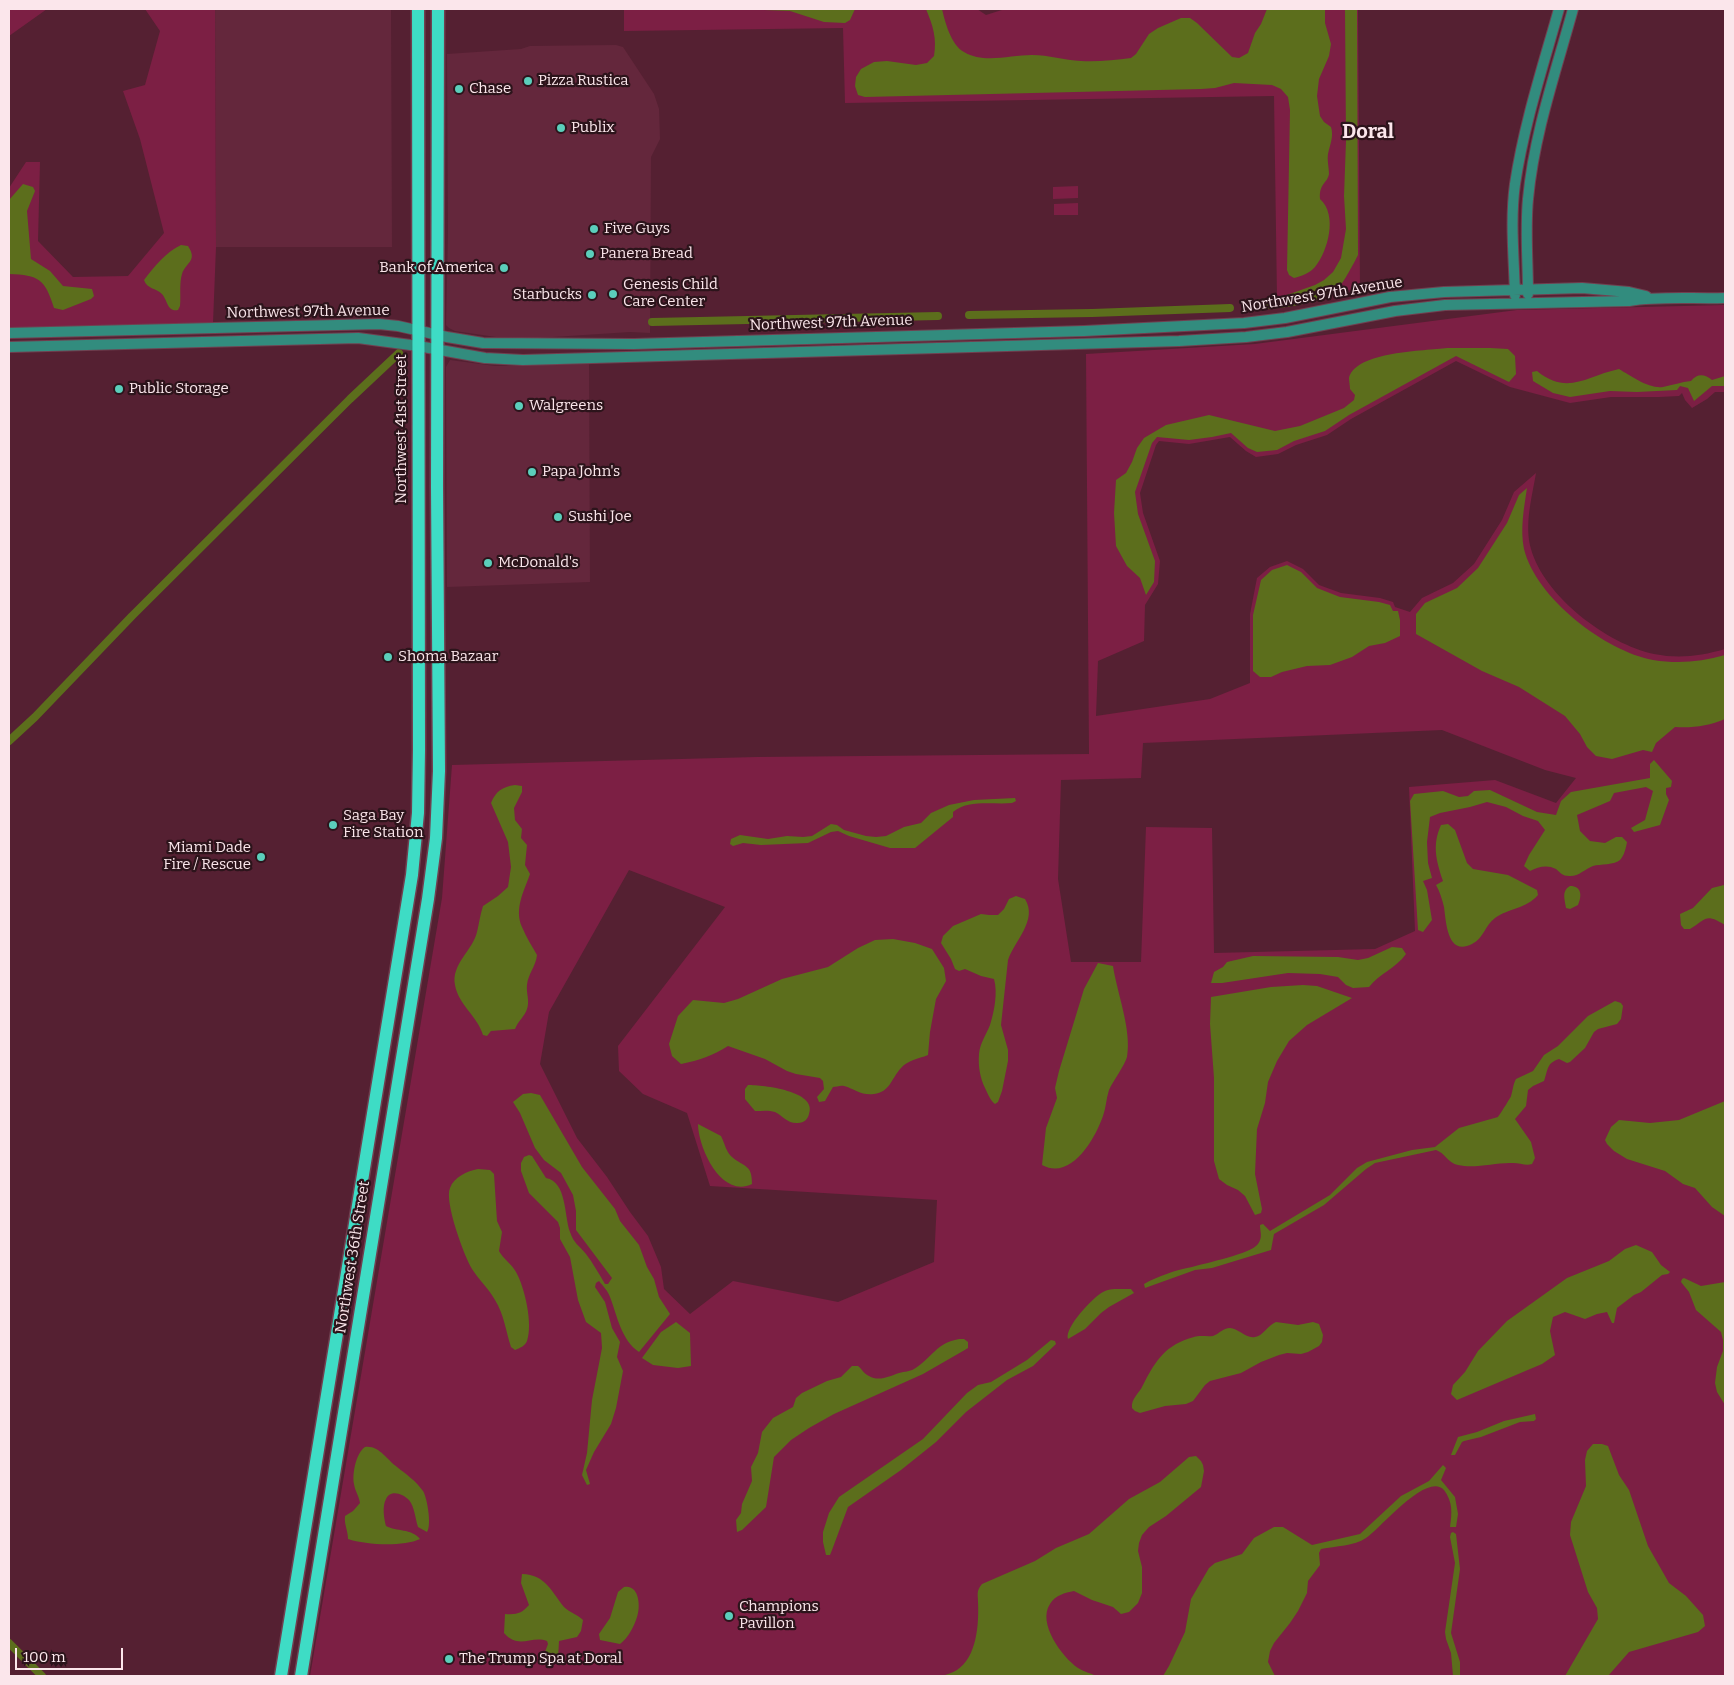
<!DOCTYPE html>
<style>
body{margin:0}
#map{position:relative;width:1734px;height:1685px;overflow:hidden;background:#552032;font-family:Bitter,serif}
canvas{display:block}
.frame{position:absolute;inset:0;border:10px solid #fbe6eb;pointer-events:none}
.scale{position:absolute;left:15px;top:1648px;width:108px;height:22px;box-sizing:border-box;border:2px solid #fbe6eb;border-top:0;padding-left:6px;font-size:15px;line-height:18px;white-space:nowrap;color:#fbe6eb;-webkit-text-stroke:4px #2c141b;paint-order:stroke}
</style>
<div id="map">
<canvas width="1734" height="1685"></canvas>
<div class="frame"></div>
<div class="scale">100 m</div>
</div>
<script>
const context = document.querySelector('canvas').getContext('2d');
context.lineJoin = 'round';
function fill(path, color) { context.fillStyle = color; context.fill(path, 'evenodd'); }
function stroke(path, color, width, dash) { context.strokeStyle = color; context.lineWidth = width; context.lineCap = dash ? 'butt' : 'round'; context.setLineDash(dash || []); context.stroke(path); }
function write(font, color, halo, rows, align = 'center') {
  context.font = font + ' Bitter,serif'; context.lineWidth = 4.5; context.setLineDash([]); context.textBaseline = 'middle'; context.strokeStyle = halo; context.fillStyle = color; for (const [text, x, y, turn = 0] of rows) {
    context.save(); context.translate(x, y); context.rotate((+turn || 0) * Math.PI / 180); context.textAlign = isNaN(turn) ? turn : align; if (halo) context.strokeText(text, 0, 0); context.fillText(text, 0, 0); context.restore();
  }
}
fill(new Path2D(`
 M215,9H391L392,247H216Z
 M616,45L623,47L654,94L659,109L660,139L651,157L650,333L630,332L538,338L496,337L455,331L449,328L446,325L448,233L447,54L521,49L530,46Z
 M450,360L495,366L589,364L590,582L447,587L446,376V367Z`), '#64273c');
fill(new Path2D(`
 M9,9H47L9,36Z
 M145,9H215L216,247L213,323L9,328V188L26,162H40L38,241L73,277L128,276L164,233L140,139L123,91L145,85L160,31Z
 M624,9H977L986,15L1005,9H1358L1360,289L1277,298L1274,96L845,103L843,28L624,31Z
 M1078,186V198L1053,199V187Z
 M1078,203V215H1054V204Z
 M1725,305V392H1715L1707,399L1692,408L1685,400L1682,393L1679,396L1659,397H1611L1570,403L1510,387L1456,361L1351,419L1327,435L1296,445L1278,454L1256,457L1246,451L1230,437L1189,444L1159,441L1156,445L1140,493L1143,513L1160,561L1158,584L1145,605L1144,641L1098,661L1096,716L1210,699L1250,683V614L1257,578L1270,567L1287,561L1303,569L1319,585L1341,593L1380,598L1393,602L1395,607L1410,612L1422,598L1453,583L1474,564L1502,520L1514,492L1536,473C1532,497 1524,525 1531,549C1544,596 1607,644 1654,654C1679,659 1701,656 1725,649V1676H310L442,898L452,765L757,757L1089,754L1086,354L1255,344L1517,310ZM1442,730L1545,770L1576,778L1556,803L1495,780L1409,787L1415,931L1375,949L1214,953L1212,828L1146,827L1141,962H1071L1058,879L1061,780L1141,778L1143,743ZM629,870L725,907L618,1046L619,1071L643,1094L687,1113L710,1186L937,1200L934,1262L838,1302L733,1281L690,1314L664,1289L661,1267L648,1236L630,1212L607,1177L577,1138L540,1064L549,1012Z`), '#7c1f44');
fill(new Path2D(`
 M739,9H855L850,20L845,23L824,22L790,11Z
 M926,9H942C945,22 951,45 964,52C984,64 1010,55 1032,55C1049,55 1064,60 1081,61C1097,62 1115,60 1131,58L1136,54L1149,34L1158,28L1181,18H1190L1197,23L1232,57L1239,58L1248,53L1255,33L1261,24L1267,9H1325V23L1331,44L1329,56L1319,79L1317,96L1320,116L1324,122L1331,127C1334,137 1330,144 1328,154C1327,161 1329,167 1329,174C1327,184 1319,183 1320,199C1338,215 1328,251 1315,267C1310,273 1302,276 1294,278L1289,275L1287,270L1290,110L1288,97L1281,89L1272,85L1234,83L1215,88L1201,89L865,97L858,95L855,86L856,77L861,69L874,62L887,61L916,65L927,63L934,56C937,38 933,26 926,9Z
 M1345,9H1357L1358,255C1355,261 1343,284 1338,288C1318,306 1280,308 1255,310V300L1284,296L1315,285L1324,280L1333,272L1341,258L1346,229L1344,196L1346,141Z
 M23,184L33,187L35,191L27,211L31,259L50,271L63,286L92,289L94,296L91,299L63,310L54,308C45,279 39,275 9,274V200Z
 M181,245L188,246C198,261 186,262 182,274C179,284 181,296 180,306L178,310C167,312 168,301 162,294C156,288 147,289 144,280C154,267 166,252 181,245Z
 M1447,348H1490L1508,349L1515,356L1516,374L1509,382L1456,356L1349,415L1325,431L1294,441L1277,450L1257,452L1248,448L1231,433L1212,437L1189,440L1157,437L1152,443L1135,492L1138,514L1155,561L1154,582L1146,595L1140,578L1127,566L1116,546L1114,513L1116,480L1126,473L1132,462L1137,448L1144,438L1166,425L1209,415L1275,431L1300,426L1344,408L1354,400L1355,395L1350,389C1350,386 1349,381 1349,378C1356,351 1425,351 1447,348Z
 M1619,369C1631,376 1649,389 1663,387C1673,385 1681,382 1691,381C1697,373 1705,374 1712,380L1725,376V386H1712L1694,401L1688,388L1680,386L1677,390L1637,392L1610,391L1570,397L1553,393L1533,381L1532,372L1537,371C1568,396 1586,376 1619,369Z
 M1527,488C1524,508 1520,529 1524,549C1536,598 1605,651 1653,660C1678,664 1701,662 1725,655V719C1709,726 1693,728 1675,727L1656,743L1652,752L1643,750L1612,759L1596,756L1587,747L1580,734L1565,716L1519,687L1482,671L1416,634V614L1425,603L1457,588L1478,568L1507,523L1519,495Z
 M1287,565L1301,572L1317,588L1340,597L1379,602L1390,605L1393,611H1398L1400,620V636L1385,643L1369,646L1352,657L1330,665L1307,666L1282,672L1271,677H1260L1253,671V615L1261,580L1272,570Z
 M1654,760L1672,781L1671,787L1666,788V794L1669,800L1660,825L1634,832L1631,828L1645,820L1653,791L1646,787L1614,793L1610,801L1577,815L1580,831L1590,841L1605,843L1616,837H1622L1627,842C1626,848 1624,856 1620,860C1615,865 1600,864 1593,866C1585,869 1578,877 1569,876C1562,876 1561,873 1556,869C1547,864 1538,867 1530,871L1524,866L1529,855L1545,830L1538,821L1523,816L1506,807L1487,802L1470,807L1440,813L1430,817L1427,842L1428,863L1432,878L1423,881L1427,890L1432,920L1423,932L1418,930L1410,801L1414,794L1443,791L1459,797L1468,796L1474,791L1490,790L1537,812L1556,815L1561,801L1571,792L1650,778V764Z
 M515,785L522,786V792L514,808L515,820L522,829L521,838L527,845L525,865L530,874C524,891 514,909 522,927C526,937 532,946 537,955C536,966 528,974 527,985C526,993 530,1001 527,1009C525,1016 518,1021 515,1029L491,1031L487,1036L483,1035C478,1017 458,1004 455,985C451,964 473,950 477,932C479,924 480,915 483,906L498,896L508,887L511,867L508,842L491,803C496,791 502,787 515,785Z
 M1015,798L1016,801L1012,803C994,805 968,799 953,812V817L915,848H890L849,836L838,831L831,832L808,843L761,845L743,843L733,846L730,844L731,839L740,835L768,839L787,836L803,837L812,836L831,824L837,825L844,830L866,836L876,837L886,836L904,827L921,823L931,813L949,805L974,800Z
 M1448,824L1455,830L1467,863L1473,869L1508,875L1537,890L1538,895C1526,909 1509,908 1495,918C1485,925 1484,938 1472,944C1447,957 1446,921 1444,907C1442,899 1440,892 1436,885L1443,881C1436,860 1432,845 1441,825Z
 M1725,883V925C1705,913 1707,919 1690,929H1684L1681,925L1680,914L1693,908L1712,888L1724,885Z
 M1570,886C1582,886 1582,896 1578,905L1570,909L1566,908C1565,900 1561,891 1570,886Z
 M1016,896L1025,899C1038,920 1015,940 1008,960L1001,1025L1008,1050V1061L1002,1091L998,1102L995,1104C990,1100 988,1094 985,1088C980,1078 978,1066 979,1054C980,1043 986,1035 990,1025C994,1012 998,993 994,979L981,976L965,969L959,971L955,969L951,959L941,943L943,936L953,926L981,914L989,915H998L1004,909L1009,899Z
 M893,939L915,943L932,949L944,968L946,981L936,999L930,1032L928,1055C918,1059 908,1060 901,1068C891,1079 890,1092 874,1094C862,1096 855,1089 844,1086C841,1085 836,1087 833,1087L825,1101L819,1102L817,1097L824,1089L823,1081L820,1078L796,1074L787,1071L765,1059L728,1046C712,1056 700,1060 681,1064L672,1056L669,1044L678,1016L693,1000L724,1003L738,999L782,979L828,967L858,948L875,940Z
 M1392,947L1402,948L1406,954C1396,968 1379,974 1369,987L1353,988L1346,985L1338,977L1320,974L1288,973L1222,983H1211L1214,972L1223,967L1227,962L1253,956L1338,957L1358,960L1368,958Z
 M1098,963L1113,966C1117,993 1132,1030 1127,1057C1125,1065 1113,1081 1109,1090C1106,1099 1106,1108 1103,1116C1095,1139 1071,1181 1042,1165L1046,1128L1057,1098L1055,1088L1059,1071L1084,989Z
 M1303,985L1317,986L1352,998L1307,1025L1289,1041L1277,1061L1268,1082L1265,1103L1257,1129L1255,1174L1262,1209L1261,1213L1255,1215L1245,1196L1238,1190L1227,1185L1219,1179L1214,1161V1078L1210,1024L1211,997L1271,987Z
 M1615,1001L1621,1003L1623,1006L1621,1019L1617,1024L1598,1029L1594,1032L1585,1048L1570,1062L1567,1063L1559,1059C1546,1063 1548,1071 1544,1081L1533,1086L1528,1090L1526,1106L1515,1119L1531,1142L1535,1158L1532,1164C1526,1166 1520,1163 1513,1163C1496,1162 1476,1169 1458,1165C1448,1163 1445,1153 1436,1150L1375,1163L1366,1169L1324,1205L1274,1234L1271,1250L1212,1268L1195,1270L1145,1288L1144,1284C1158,1276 1176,1270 1192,1267C1205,1263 1251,1254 1258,1244C1263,1237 1260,1232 1260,1225L1263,1224L1270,1231L1330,1195L1357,1168L1367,1162L1412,1150L1435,1147L1459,1128L1498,1117C1499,1116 1511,1097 1511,1096C1513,1090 1513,1084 1516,1079L1533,1071L1544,1055L1558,1046L1588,1016Z
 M748,1085C763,1085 818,1091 809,1114C808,1119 804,1123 798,1123C788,1124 783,1116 775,1112C769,1110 761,1111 755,1111L745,1099V1089Z
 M531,1093L540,1095L582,1167L615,1209L620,1221L639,1245L647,1267L654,1279L659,1297L670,1314L639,1352C621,1340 617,1315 610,1297C608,1291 603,1286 599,1281L596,1283L595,1287L605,1302L612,1328L620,1342L617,1357L623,1371L616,1408L611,1424L594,1452L586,1470L590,1484L587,1485L582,1475L587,1453L592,1400L602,1348L601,1333L586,1322L578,1300L570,1257L560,1239V1228L558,1222L529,1193L521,1171V1163L524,1157L529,1155L532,1156L546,1178C567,1182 564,1215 570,1232C574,1244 579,1245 586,1254C593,1263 599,1274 605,1284H608L612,1278L576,1230V1211L573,1195L561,1173L544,1160L535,1148L520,1113L513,1102L523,1094Z
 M1725,1101V1216L1712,1207L1695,1188L1683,1184L1665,1171L1627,1159L1614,1151L1607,1144L1605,1140L1611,1127L1619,1120L1650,1123L1679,1120Z
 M698,1124L721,1136C725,1144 726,1152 732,1157C745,1168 752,1164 752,1184C721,1199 698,1147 698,1124Z
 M478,1169L490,1170L494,1174L497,1221L502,1232L499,1251C503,1259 512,1264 516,1272C525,1288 533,1324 527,1341C525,1346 520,1348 515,1350L511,1347C506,1332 504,1314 495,1300C489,1289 479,1280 472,1269C464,1256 444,1201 450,1188C454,1177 467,1171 478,1169Z
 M1636,1245L1652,1252L1661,1265L1670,1272L1668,1274L1662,1275L1641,1292L1634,1295L1617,1308L1614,1323H1612L1607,1312L1597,1314L1585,1319L1565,1312L1553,1317L1550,1331L1555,1355L1542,1364L1523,1372L1457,1400L1451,1394L1453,1385L1465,1372L1478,1351L1507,1321L1567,1278L1609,1261L1625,1249Z
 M1684,1278L1701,1286L1725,1282V1405L1717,1392L1715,1383L1717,1367L1723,1351V1340L1721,1332L1696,1310L1689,1292L1681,1282L1682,1279Z
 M1127,1289H1131L1134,1293L1109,1307L1101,1313L1085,1329L1068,1339C1064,1328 1093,1297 1103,1292C1109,1288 1119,1289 1127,1289Z
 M676,1322L690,1333L691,1366L678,1368L653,1365L642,1358L661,1332Z
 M1276,1322L1298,1325L1313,1322L1319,1324L1323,1335L1322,1342L1319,1346L1308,1352L1301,1354L1287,1353L1279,1355L1261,1362L1241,1373L1210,1381L1205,1385L1193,1401L1186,1404L1165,1406L1140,1413L1135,1411L1132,1408C1131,1398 1139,1394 1143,1385C1156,1360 1165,1345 1194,1337C1200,1335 1207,1337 1213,1336C1219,1334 1223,1328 1230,1328C1238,1328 1246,1339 1255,1337C1263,1336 1268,1325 1276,1322Z
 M959,1339H964L968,1342V1348L963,1351L923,1374L834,1414L809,1428L791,1440L774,1457L766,1507L742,1530L737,1532L736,1520L741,1513L742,1504L752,1481L751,1467L758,1453L762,1432L773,1418L793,1407L796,1398L802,1393L827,1381L841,1377L852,1366H858C862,1369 864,1374 869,1376C879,1382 890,1376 899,1373C905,1371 909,1372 914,1369C932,1358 936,1343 959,1339Z
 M1051,1340L1055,1341L1056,1344L1033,1366L1007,1380L966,1412L936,1442L901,1470L848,1507L832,1550L830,1555H826L823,1542V1532L829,1513L839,1497L923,1439L967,1393L978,1385L991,1382L1027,1360Z
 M1535,1414L1536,1419L1534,1421L1520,1422L1481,1437L1464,1441L1462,1442L1455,1455H1451L1458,1437L1477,1432L1504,1421Z
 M1593,1444H1602L1608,1446L1619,1475L1629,1490L1648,1546L1669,1583L1686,1596L1703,1615L1705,1626L1698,1632L1629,1652L1608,1676H1565L1598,1619L1597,1608L1588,1592L1570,1535L1571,1522L1586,1486L1585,1460L1587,1451Z
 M365,1447C379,1445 387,1460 397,1467C406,1474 416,1481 423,1491C427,1497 432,1525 427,1532L418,1527C415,1518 415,1508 409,1500C403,1494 391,1489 386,1499C382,1506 384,1519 386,1526C397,1532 411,1528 420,1539C403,1547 366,1545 348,1539C348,1530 344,1525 345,1516L353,1511L360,1503C359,1496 355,1491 354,1484C352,1474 356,1453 365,1447Z
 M1196,1456L1201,1461L1203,1465L1204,1471L1201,1487L1166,1516L1149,1527L1142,1535L1139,1543L1138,1551L1142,1567V1593L1138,1603L1129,1612L1121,1614L1113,1607L1092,1600L1074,1591C1065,1593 1055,1595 1050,1604C1037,1623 1062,1657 1078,1668C1084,1672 1091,1673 1096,1676H942C947,1674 952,1673 957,1670C977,1657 979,1624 978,1602C978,1594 976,1591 982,1584L1035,1561L1056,1548L1089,1534L1129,1499L1160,1482L1189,1457Z
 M1443,1465L1446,1468L1441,1480L1455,1497L1458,1514L1456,1527H1450C1452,1513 1453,1502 1444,1490C1427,1471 1380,1529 1366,1538C1354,1546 1336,1546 1321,1549L1319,1553L1320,1565L1308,1581L1307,1593L1298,1611L1290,1623L1274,1643L1270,1651L1268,1662L1275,1676H1163L1169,1666L1185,1632L1191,1599L1209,1568L1215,1563L1242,1554L1254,1538L1274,1527H1283L1312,1545L1360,1534L1401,1496L1429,1481Z
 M1453,1532L1456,1534L1460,1569L1451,1633L1460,1662V1676H1453L1451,1653L1446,1639L1445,1632L1455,1563L1450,1537L1451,1533Z
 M522,1574C546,1575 551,1591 564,1607C569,1612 578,1615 583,1620L581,1631L577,1637L559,1641L558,1659L555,1662L546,1657L545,1652L548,1644L547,1641C531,1635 519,1650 504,1633L505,1614C517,1615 522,1613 529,1605L521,1583Z
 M624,1587C639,1584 641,1606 637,1617C634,1627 628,1638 620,1644L600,1640L599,1634L610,1618L618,1592Z`), '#5c6e1c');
stroke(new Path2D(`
 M969,315L1092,313L1230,308
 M652,322L938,316
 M9,741L35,717L132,616L350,399L399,353
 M9,1643L42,1676`), '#5c6e1c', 8);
const tertiary = new Path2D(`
 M1528,294C1528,263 1525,230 1528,199C1534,134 1556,71 1573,9
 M1515,295C1514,258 1510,220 1515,184C1524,124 1543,66 1559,9
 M9,333L379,324L398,326L447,337L483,343L634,344L1084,331L1244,323L1285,318L1390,297L1444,292L1582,288L1629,292L1646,296
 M9,347L358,338L418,346L485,358L523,360L1179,341L1246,337L1287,332L1395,311L1445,305L1629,301C1660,296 1693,299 1725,298`);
const primary = new Path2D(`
 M281,1676L412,875L418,813L419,750L418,9
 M301,1676L428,899L436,838L439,771L437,487L438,9`);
stroke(tertiary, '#704050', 12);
stroke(primary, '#704050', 15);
stroke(tertiary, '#328c7e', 10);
stroke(primary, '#3edcc5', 12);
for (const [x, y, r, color] of [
 [528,81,5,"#5bcebb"],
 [459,89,5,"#5bcebb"],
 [561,128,5,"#5bcebb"],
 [594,229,5,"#5bcebb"],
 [590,254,5,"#5bcebb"],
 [504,268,5,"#5bcebb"],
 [613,294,5,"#5bcebb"],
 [592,295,5,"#5bcebb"],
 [119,389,5,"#5bcebb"],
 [519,406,5,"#5bcebb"],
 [532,472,5,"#5bcebb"],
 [558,517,5,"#5bcebb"],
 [488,563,5,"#5bcebb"],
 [388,657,5,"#5bcebb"],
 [333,825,5,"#5bcebb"],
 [261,857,5,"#5bcebb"],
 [729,1616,5,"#5bcebb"],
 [449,1659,5,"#5bcebb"]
]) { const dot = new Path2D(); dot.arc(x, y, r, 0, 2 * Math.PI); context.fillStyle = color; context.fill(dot); stroke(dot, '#2c141b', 2); }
write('15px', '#fbe6eb', '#2c141b', [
 ["Pizza Rustica",538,81],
 ["Chase",469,89],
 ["Publix",571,128],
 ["Five Guys",604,229],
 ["Panera Bread",600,254],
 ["Bank of America",494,268,"right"],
 ["Genesis Child",623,285],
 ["Care Center",623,302],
 ["Starbucks",582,295,"right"],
 ["Public Storage",129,389],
 ["Walgreens",529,406],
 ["Papa John's",542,472],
 ["Sushi Joe",568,517],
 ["McDonald's",498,563],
 ["Shoma Bazaar",398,657],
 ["Saga Bay",343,816],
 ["Fire Station",343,833],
 ["Miami Dade",251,848,"right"],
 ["Fire / Rescue",251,865,"right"],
 ["Champions",739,1607],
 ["Pavillon",739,1624],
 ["The Trump Spa at Doral",459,1659]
], 'left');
write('15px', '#fbe6eb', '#2c141b', [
 ["Northwest 97th Avenue",1322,295,-9],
 ["Northwest 97th Avenue",308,312,-1],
 ["Northwest 97th Avenue",831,323,-2],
 ["Northwest 41st Street",402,429,-90],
 ["Northwest 36th Street",353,1257,-81]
]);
write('bold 20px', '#fbe6eb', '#2c141b', [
 ["Doral",1368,132]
]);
</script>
